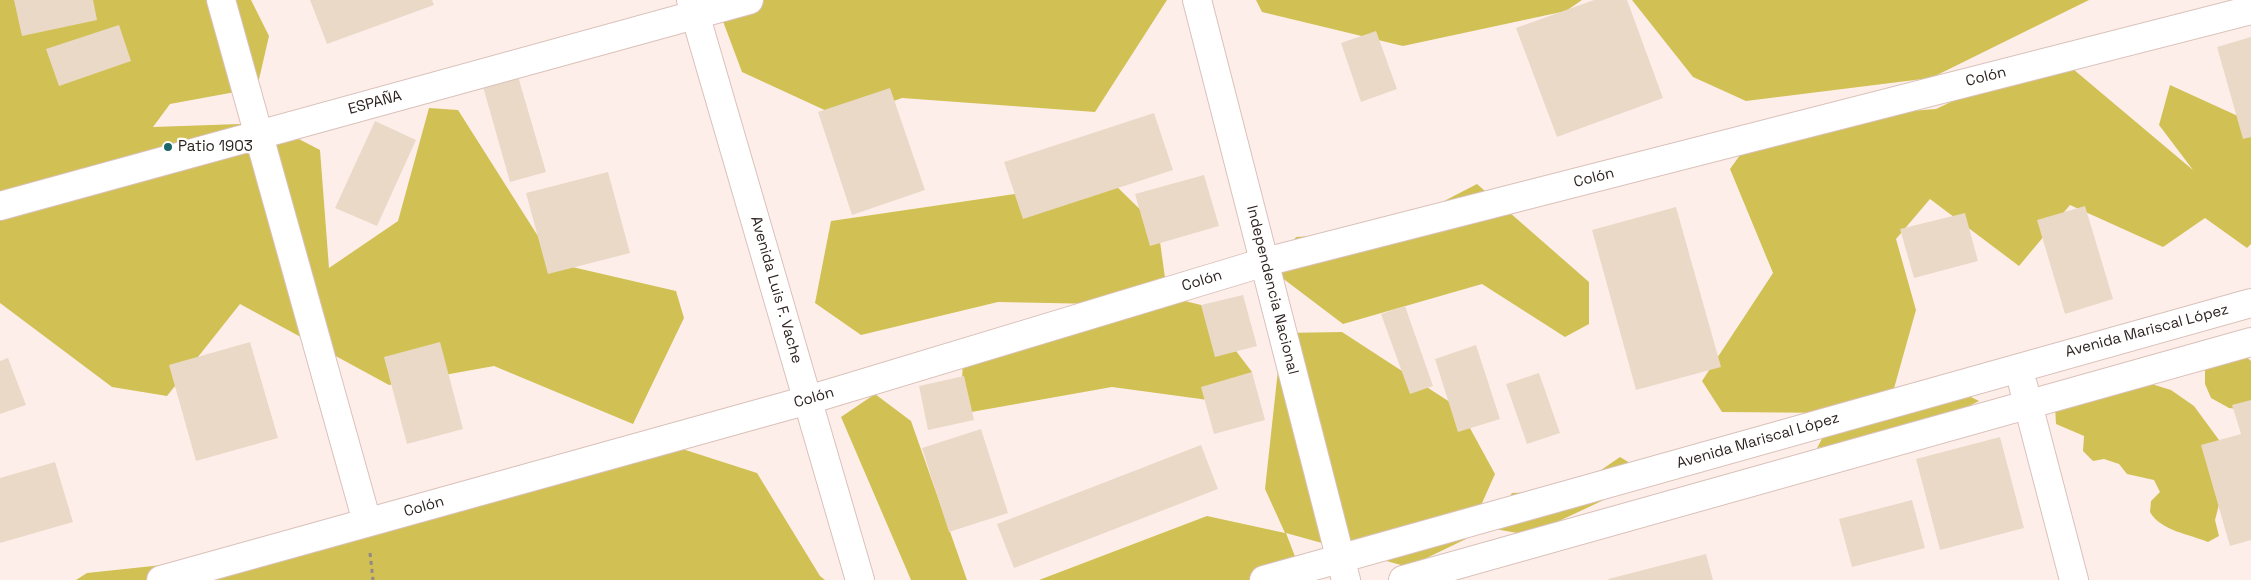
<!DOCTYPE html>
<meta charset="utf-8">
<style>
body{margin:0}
canvas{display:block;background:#feeeea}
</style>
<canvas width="2251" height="580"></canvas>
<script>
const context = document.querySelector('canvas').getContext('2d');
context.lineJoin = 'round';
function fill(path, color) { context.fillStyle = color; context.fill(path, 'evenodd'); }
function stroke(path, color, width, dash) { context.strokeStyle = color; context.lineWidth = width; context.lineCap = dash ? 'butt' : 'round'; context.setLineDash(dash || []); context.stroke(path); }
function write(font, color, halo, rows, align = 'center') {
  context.font = font + ' "Space Grotesk",sans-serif'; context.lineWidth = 4.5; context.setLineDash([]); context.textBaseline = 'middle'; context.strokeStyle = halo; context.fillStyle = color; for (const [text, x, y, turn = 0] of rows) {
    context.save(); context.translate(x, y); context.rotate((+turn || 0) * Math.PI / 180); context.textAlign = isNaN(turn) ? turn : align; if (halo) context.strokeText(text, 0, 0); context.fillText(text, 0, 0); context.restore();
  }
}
fill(new Path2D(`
 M0,0H251L269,36L257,88L170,104L153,127L268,123L320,150L329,268L398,221L429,108L458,110L555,263L676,291L684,318L633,424L494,366L389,385L240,304L167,396L112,387L0,303Z
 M732,0H1167L1095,112L902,98L844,119L742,72L721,16Z
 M1256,0H1582L1566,11L1403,46L1262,12Z
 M1632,0H2089L1931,78L1746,101L1693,77Z
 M2054,53L2193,170L2159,125L2170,85L2251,122V244L2247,248L2205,218L2163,247L2070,205L2019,266L1930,199L1896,239L1916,310L1893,392L1941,382L1979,401L1905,438L1817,448L1836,413L1722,412L1702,381L1773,273L1730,169L1763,123L1936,109Z
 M1110,180L1158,227L1166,285L1157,294L1201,305L1252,372L1223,402L1112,387L960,414L964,345L1099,304L998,302L861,335L815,303L831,221Z
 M1477,184L1589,282V324L1565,337L1482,284L1343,324L1273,271L1296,237L1386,231Z
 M1342,332L1459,408L1495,474L1466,539L1408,567L1286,533L1304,580H1039L1207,516L1285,533L1265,489L1282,333Z
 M2240,351L2251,361V411L2229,408L2211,398L2205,384V363Z
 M2145,382L2171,390L2194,406L2219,440L2222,493L2215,520L2219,536L2208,542C2189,534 2161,531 2150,512L2151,501L2160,492L2154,480L2127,474L2119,464L2104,459L2093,461L2083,451L2084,436L2056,424L2055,406Z
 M875,394L911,421L967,580H911L841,417Z
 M670,445L757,473L820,576L825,580H76L87,573L294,551Z
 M1620,457L1653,477L1529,535L1489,528L1512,493L1572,490Z`), '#d1c155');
fill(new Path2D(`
 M14,0H93L97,20L22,36Z
 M310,0H432L434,5L327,44Z
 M1594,0H1627L1663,98L1557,137L1516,28Z
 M119,25L131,61L59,86L46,49Z
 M1376,31L1397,89L1361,102L1341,43Z
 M2251,37V137L2243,139L2217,47Z
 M515,66L546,172L510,182L480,76Z
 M890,88L925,190L852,215L818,112Z
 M1154,113L1173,170L1023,219L1004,162Z
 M375,121L416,140L377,226L335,208Z
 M608,172L630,253L548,274L526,193Z
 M1204,175L1219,226L1150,246L1135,194Z
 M2085,206L2113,299L2065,314L2037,220Z
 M1676,207L1721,367L1636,390L1592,230Z
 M1965,213L1978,261L1914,278L1900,229Z
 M1243,295L1257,346L1215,357L1201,305Z
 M1405,306L1433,386L1410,394L1381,314Z
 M250,342L278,438L196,461L169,365Z
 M440,342L463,429L407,444L384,357Z
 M1476,345L1500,419L1458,432L1435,359Z
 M8,358L26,405L0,414V361Z
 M1252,372L1265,420L1214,434L1201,387Z
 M1539,373L1560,433L1527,444L1506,384Z
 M964,376L974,420L928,430L919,386Z
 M2251,400V540L2230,546L2201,445L2241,434L2232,405Z
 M981,429L1008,513L949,532L922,448Z
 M2000,437L2024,528L1940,550L1916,459Z
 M1201,445L1218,489L1014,568L997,524Z
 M55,462L73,522L0,543V478Z
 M1912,500L1925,548L1852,567L1839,519Z
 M1706,554L1713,580H1609L1608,579Z`), '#ead9c7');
const minor = new Path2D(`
 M221,0L367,522
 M691,0L860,580
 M1197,0L1346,580
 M0,206L749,0
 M2023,385L2074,580
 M161,580L808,400L1265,262L2251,10
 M1264,580L2251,303
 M1403,580L2251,342`);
stroke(minor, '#dac1ba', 30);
stroke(new Path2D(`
 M370,553L373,580`), '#948784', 3, [4, 4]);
stroke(minor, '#fff', 28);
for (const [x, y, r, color] of [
 [168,147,5,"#19676a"]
]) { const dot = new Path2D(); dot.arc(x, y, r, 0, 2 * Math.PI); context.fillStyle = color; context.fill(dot); stroke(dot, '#fff', 2); }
write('15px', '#2d2321', '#fff', [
 ["Colón",1986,77,-14],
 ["ESPAÑA",375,103,-15],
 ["Colón",1594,178,-14],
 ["Colón",1202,281,-17],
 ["Avenida Luis F. Vache",776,290,74],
 ["Independencia Nacional",1272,290,76],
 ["Avenida Mariscal López",2147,331,-15],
 ["Colón",814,398,-16],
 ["Avenida Mariscal López",1758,441,-16],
 ["Colón",424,507,-16]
]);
write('15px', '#2d2321', '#fff', [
 ["Patio 1903",178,147]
], 'left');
</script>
